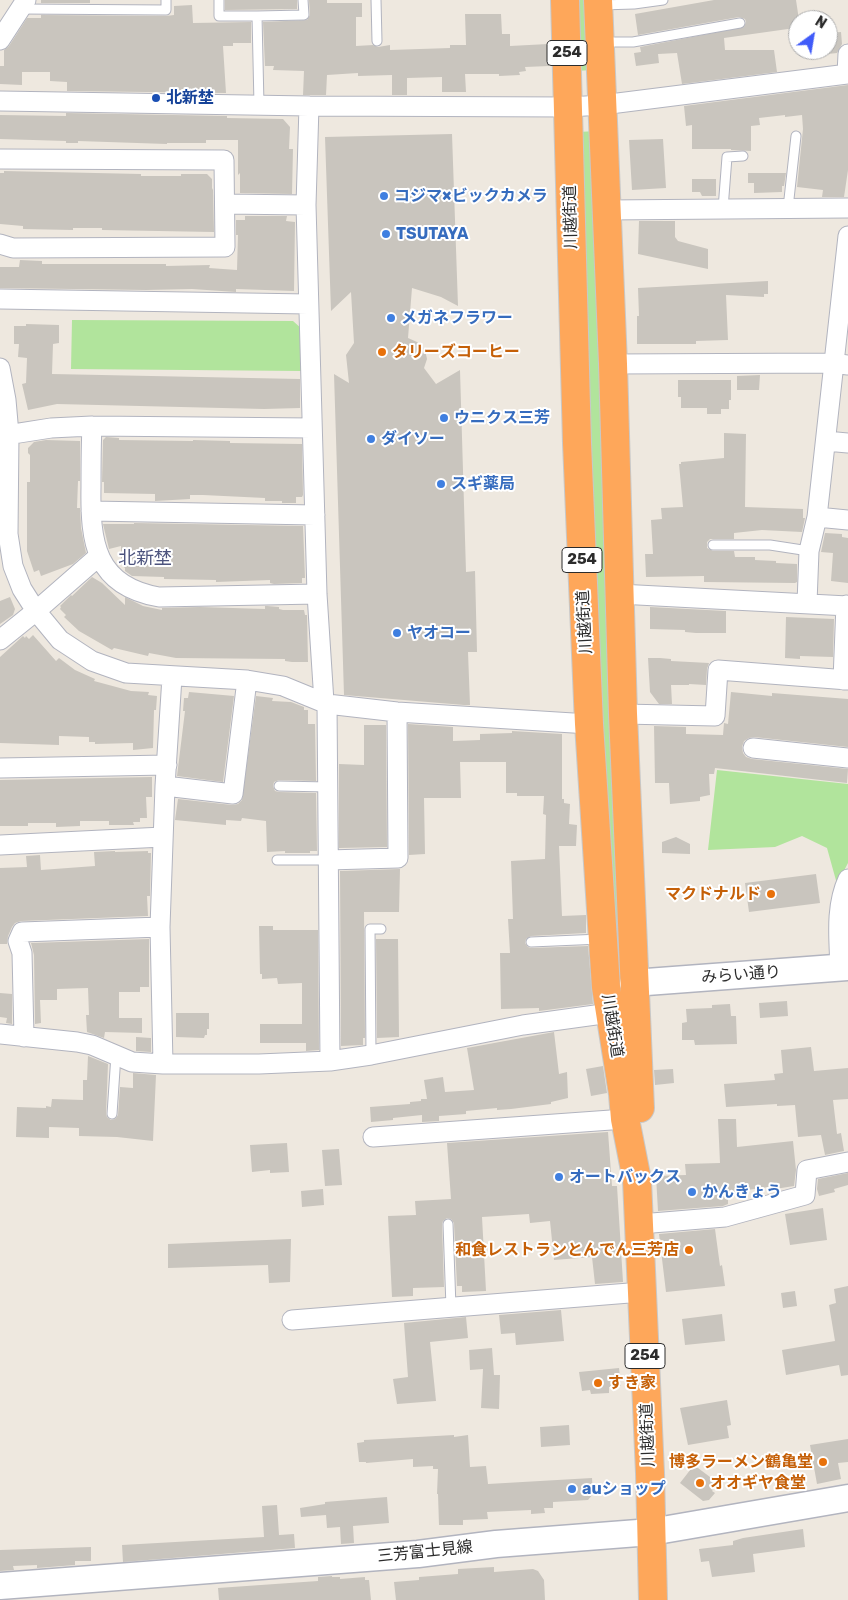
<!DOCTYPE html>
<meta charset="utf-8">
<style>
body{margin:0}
#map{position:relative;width:848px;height:1600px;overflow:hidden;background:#eee8df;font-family:Rubik,sans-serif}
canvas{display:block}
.north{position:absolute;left:788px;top:10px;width:50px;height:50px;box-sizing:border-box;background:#fff;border:1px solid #ababab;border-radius:50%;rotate:32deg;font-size:14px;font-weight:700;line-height:20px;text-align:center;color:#2c2c2c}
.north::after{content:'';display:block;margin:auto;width:18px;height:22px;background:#405bf9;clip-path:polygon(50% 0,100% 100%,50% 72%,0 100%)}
</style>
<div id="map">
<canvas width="848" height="1600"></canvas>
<div class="north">N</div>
</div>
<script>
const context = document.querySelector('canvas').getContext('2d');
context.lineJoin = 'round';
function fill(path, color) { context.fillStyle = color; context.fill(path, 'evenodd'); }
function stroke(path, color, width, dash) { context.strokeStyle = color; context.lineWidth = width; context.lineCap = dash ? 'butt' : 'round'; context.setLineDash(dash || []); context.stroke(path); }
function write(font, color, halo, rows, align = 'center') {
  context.font = font + ' Rubik,"Noto Sans JP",sans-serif'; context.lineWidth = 4; context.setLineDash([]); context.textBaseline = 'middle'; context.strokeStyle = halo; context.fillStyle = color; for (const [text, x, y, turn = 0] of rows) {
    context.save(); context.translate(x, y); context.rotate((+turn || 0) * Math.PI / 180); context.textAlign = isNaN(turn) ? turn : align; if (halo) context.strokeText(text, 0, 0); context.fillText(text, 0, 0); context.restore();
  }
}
fill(new Path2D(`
 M574,0H589L591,70L576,71Z
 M598,131L620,915L619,949H612L577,132Z
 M72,320L293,321L302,329V371L71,369Z
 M717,770L848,784V863L837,884L827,848L802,836L775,847L708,850Z`), '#b1e49c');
fill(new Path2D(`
 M41,0H90V3H41Z
 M225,0H297V9L225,10Z
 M309,0H327V3H362V17H356V46L373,45L378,47L390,45V50L450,48V45H466L465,14H501L502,34H510V46L548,44L549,66L525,67L526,71L519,72L520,75L499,76V74H465L466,92H442V77L407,78V95H392V75L358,76V73L327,75L326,95H303L304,71L273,70L274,66H265L263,22L307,20L310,15Z
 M714,0H796L799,20H798V26H795V28L724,38L725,50H774L777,72L682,84L677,53L658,54L659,63L636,66L634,53L641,52L640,47L744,27L746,22L745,19L739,17L638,35L635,14Z
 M192,5L193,23L251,22V43H233V46H223L226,93L67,91V82L50,81V72H22V85L0,84V66H4V50L9,46L27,18H41V15L166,16L174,15V6Z
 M841,32L842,44L837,53L828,54V33Z
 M848,85V170L844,197H822L823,190L797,187L803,129L802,115L785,117V115L759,118L760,125L751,126V151L731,150V149H692V125L686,126L684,106Z
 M66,113L227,116V118L283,119L290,127L289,149H293L292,194L240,193V173L238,175V140H206V143H167V144L78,141V143H66V141L0,139V115L66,116Z
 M452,134L458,306L441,297L412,288L408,338L417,342L425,350L427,359L424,368L436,384L460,370L466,572L475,571L477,652H468L470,705H464L344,695L334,374L349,383L346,355L354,343L351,292L331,311L325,137Z
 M663,139L666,188L632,190L629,140Z
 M4,171L141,174V176H181V174H207L212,179V188L213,190L214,232L102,230V228H73V230L23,229V226L0,224V173H4Z
 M748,173H786L784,186H782V192L754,193V183H748Z
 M692,179H716V196H702L700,192H692Z
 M245,216H287L286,221L295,222L294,291L236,289V292L192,289L146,290L0,288V267H19L20,260L42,261V264H166V266L210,265L209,268L237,270L238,235H236V220H245Z
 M639,221H675V237L678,241L708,249V269L638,254Z
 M768,281V294H764V297L726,295L728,340L696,341V344H637V316H639L638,288Z
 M26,324L59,325V343L53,344L52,374L300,379V408L264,409L57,404L28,410L22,384L26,383L27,358L18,357L19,344H14V326H26Z
 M760,375L759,390H737V376Z
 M678,380H731V400H729V409H721V414H707V408H681V397H678Z
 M724,433L746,434L745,507L803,509V518H805L802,532L762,530L734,533V539H710L707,542V548L713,551H734L735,557H755V560L776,561V563L797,564V582L795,583L704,582V576L646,577L645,554H653L651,520L662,519L661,508L683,507L679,464H681V462L724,458Z
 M106,437L119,438V440L193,441V440L230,441V443L302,444L303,495L302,497H296V503H282V501H265V498L203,495H190V499L155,501V494L104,493V482H102L103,440Z
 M46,440L80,441V481H78L77,508H80L81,528L86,553L73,564L41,576L39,570L34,572L27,551V482H30V455L28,453V448L34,442Z
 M134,523L303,526L305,578H302V583L274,584L270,583V580L216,582V580L164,579V577L132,576L125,571V568L121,564V546L109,549L103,524H134Z
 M825,533L842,534V537L848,538V583L831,581L833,553L821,552Z
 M92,577L102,583L125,605V597L143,606L162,610V608L200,607L265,609V606H267L279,607V609L283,610H304L305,615H307L308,662H292L285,661V659L176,658L149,653L148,656L114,648L112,650L79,631L64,617L66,615L60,609L61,607L60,606L71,595L72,596Z
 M10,597L15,609L13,615L0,624V601Z
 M650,607L726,611V633H696L685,632V630L650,629Z
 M786,617L834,619L833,657L800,656V659L785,658Z
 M33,635L56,661L59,658L75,670L95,679L94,681L131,691L149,692L148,695L157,696L156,710H154L153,748L133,750V743L95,744V742H89V737L59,736V745L0,743V657L23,636L25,638L26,636L29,639Z
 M648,658H660L671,659V661L709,663L707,669L706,685L689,684V685H671L672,704H659L650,692Z
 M189,692L234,696L223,782L177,776L185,711H183L184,698H188Z
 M731,692L772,696V693L848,699V747L754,737L749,738L744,741L742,747L743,753L746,757L752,759L848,769L847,783L715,768L714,774H709L710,795L700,797V801L670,804L669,783H655L654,726L686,727V734L723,735L724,723L728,724Z
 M256,696L273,698L272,701L291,702L304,707V710H308V724H315L316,781L279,780L274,782L273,786L275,791L279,792L316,793L317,851H310V853H285V851L267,852L266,821L242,818L241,821L226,820V825L175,820L178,799L232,805L238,804L242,800Z
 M408,724L453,727V741L480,740V734L512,733V731L562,734V799H564V803L570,804L569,824L577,825L576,846H559L562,916L586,915V933L531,936L526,939L525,943L528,947L531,948L588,946L593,1004L539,1011V1008L501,1009L500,953H510L508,919H513L511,861L545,859L546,815L543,814L544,796H517V793H506V762H460L461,798H424L425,854L409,855Z
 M364,725H386L387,847L339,848V764L364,765Z
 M152,777V797H146L147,818H140V822H133L134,825H109V821H80V826L56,827V823H28V826H0V780Z
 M676,837L690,844V854L662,853V842Z
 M115,851V852L148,851V853H151L150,896H147L148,916L21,921L15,923L12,927L8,936L7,944H0V868L27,867L26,856L40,855L41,870L95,866L94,852Z
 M400,869L399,912H364L365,1038H363V1045L341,1046L340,871Z
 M816,874L820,903L749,912L745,883Z
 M259,926H273V930H318L319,1050L306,1051V1043H260V1024H302V983L278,984L277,978L262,979V974H260Z
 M149,939V987H140V992H119V1018H142V1033L105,1032L104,1038L87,1032L86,1015H89L88,988L57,989V1000H40L41,1023L35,1024L34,955L31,943Z
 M376,939H398L399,1037L377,1038Z
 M0,993L12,994V1024L6,1023L7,1018L0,1017Z
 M787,1001L788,1016L760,1018L759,1003Z
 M730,1004L731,1016H736L737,1044L695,1045L694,1040H682V1023L687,1022L686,1009L712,1008V1005Z
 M176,1013H209V1029H207V1035H205L204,1038L176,1037Z
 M554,1032L559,1074L567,1072L568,1098L551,1102V1104L511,1109L497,1110V1108L466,1111V1114L439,1116V1121L422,1122V1115L393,1118V1120L371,1122L370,1107L410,1104V1102L421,1101V1099H427L424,1080L443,1077L445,1092L474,1090L467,1048Z
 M136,1037L151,1038V1052L136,1051Z
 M811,1047L814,1071L848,1068V1099L833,1100L837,1134L841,1133L844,1151L825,1155L821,1135L798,1137L795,1105L777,1106V1104L726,1107L724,1084L775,1080L774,1074L783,1073L781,1050Z
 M88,1056L108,1064L106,1114L107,1117L111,1120L115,1119L118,1115L120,1087L133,1088V1073L156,1075L153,1141L117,1137L79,1136V1128L49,1127V1138L16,1137L17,1107L46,1108V1106L51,1107L52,1099L83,1100V1080H87Z
 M603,1066L607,1093L591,1096L586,1069Z
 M673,1069L674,1083L655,1085L654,1070Z
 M718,1119H736L737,1147L793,1141L796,1170L794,1186L769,1190V1187L747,1190L745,1193L728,1196V1204L723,1206L658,1211L656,1176L686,1175L685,1164L720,1163Z
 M608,1132L612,1186H617L623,1282L595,1284L592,1257L554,1260L550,1221L530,1223L529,1214L482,1217L486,1291L462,1292V1286H457L454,1223L451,1219L447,1218L443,1221L442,1224L444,1287L413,1288V1296L392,1297L388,1216L416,1215L415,1201L451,1199L447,1143Z
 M287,1143L289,1172L270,1173V1170L252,1172L250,1145Z
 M339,1149L342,1185L325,1186L322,1150Z
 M848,1173V1185L834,1189L835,1192L819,1196L817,1189L818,1179Z
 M323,1189L324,1205L302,1207L301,1191Z
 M823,1208L827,1240L790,1245L785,1214Z
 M715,1229L720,1266L722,1265L725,1286L666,1292L659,1234Z
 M291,1239L290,1282L269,1283L268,1265L168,1268V1244Z
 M848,1286V1375L841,1376L839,1365L786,1375L782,1350L835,1341L829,1305L836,1303L834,1289Z
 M795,1291L797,1306L783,1308L781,1293Z
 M561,1310L564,1341L516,1345L515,1333L501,1334L499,1315Z
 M722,1314L725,1341L685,1345L682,1319Z
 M466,1317L468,1338L430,1342L436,1401L397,1404L393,1379L408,1377L404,1323Z
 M492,1348L494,1375H500L499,1409L481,1408L483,1369L470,1370L469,1350Z
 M619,1368L621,1386L609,1387V1393L591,1394L590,1390L582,1391L579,1372Z
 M727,1400L731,1425L727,1426L729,1438L688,1445L680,1408Z
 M569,1425L570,1445L541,1447L540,1427Z
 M454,1435V1437L468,1435L470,1467L486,1466L488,1484L592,1478L593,1494L588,1500L553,1502V1508H544L545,1513L531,1514V1510L487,1512L488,1519L463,1520V1525H439L438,1494H437L438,1469H433V1466L413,1467V1459L366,1463V1462H359L357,1443L364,1442V1440Z
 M848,1439V1462L838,1463L841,1479L817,1484L810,1445Z
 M694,1465L718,1483L712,1491L715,1493L709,1500L703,1501L680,1483Z
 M387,1497L389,1523L353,1526L354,1543L341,1544L340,1527L327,1528L326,1515L301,1517L300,1508L325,1504V1502Z
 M277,1505L279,1535L294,1534L295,1548L123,1562L122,1545L264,1537L262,1506Z
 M803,1529L805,1547L753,1554L755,1572L712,1577L709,1561L701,1562L699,1549L733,1545V1541L743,1538Z
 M91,1547V1561H75V1565L37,1568V1565L13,1566L14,1570L0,1571V1550Z
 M494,1567V1572L533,1569L538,1571L544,1580L545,1600H396L394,1582L419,1580V1577L458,1574V1569Z
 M332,1576V1577H340V1579L365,1577V1580H369L371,1600H219L218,1588L318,1581V1577Z`), '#c9c5be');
const lane = new Path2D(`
 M219,0V16H257L259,105
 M376,0L377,41
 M601,5L634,4L663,0
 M21,9L166,10V0
 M257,16L304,15L303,0
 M602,42H633L740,23
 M788,208L796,136
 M723,209L727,157L743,156
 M713,545H770L809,551
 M279,786L328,787
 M277,860H328
 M531,942L601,939
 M371,1055L370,929H381
 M112,1114L116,1055
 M448,1224L451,1307`);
const street = new Path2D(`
 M0,40L26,0
 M847,74L848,54
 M0,101L309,106L569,107L602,105L848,74
 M309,106L306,205L317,594L324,702
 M0,159L224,160L225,247L13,248L0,244
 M225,204L306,205
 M606,210L848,208
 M0,299L308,304
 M613,364L833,363L848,365
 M0,368L6,400L9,434L8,534L13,566L22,589L36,611L60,640L92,661L126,673L247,680L283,686L327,704L397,712L589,724
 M92,426C91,446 91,466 91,487C90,542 95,586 159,597L317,594
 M0,436L51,428L92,426L312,428
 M826,441L848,443
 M91,511L315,515
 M817,517L848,520
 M619,594L848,606
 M807,603L809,551L817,517L848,236
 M0,640L36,611L99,556
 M843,680L846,605
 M327,704L330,1061
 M623,714L715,716L718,670L848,680
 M753,748L848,758
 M0,768L167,765
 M165,786L233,794L247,680
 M0,845L163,837
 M328,860L398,858L397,712
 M840,968C839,938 835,907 848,879
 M0,1034L77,1042L92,1045L132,1062L163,1064H259L330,1061L371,1055L523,1025L610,1013L618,1007
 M24,1037L22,953L18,941L22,932L160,927
 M163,1064L160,927L165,786L172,677
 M373,1137L625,1119
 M640,1224L725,1217L805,1195L807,1170L848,1162
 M292,1320L642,1292`);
const secondary = new Path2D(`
 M633,983L848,967
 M0,1586L418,1554L496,1544L651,1532L848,1498`);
const highway = new Path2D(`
 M565,0L577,443L589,724L606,987L623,1094L625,1119L637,1180L650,1473L653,1600
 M598,0L613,364L623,714L640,1108`);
stroke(lane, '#b2b4bf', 11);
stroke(street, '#b2b4bf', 21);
stroke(secondary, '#b2b4bf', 29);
stroke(highway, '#c8c8c8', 30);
stroke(lane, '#fff', 9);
stroke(street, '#fff', 19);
stroke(secondary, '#fff', 26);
stroke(highway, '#fea75a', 28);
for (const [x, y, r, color] of [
 [156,98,5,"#1a4fb4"],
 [384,196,5,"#3f7fe0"],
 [386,234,5,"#3f7fe0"],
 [391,318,5,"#3f7fe0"],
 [382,352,5,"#e8710a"],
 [444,418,5,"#3f7fe0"],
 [371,439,5,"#3f7fe0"],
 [441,484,5,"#3f7fe0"],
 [397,633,5,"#3f7fe0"],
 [771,894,5,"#e8710a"],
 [559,1177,5,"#3f7fe0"],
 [692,1192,5,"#3f7fe0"],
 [689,1250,5,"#e8710a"],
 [598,1383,5,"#e8710a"],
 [823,1462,5,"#e8710a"],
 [700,1483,5,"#e8710a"],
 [572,1489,5,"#3f7fe0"]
]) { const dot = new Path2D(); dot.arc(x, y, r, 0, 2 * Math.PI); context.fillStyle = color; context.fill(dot); stroke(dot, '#fff', 2); }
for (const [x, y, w] of [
 [567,53,40],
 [582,560,40],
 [645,1356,40]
]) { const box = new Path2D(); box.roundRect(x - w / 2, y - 12.5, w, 25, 4); context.fillStyle = '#fff'; context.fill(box); stroke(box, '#2c2c2c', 1); }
write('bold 15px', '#2c2c2c', null, [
 ["254",567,53],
 ["254",582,560],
 ["254",645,1356]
]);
write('bold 16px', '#164399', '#fff', [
 ["北新埜",166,98]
], 'left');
write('bold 16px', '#366cbe', '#fff', [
 ["コジマ×ビックカメラ",394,196],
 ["TSUTAYA",396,234],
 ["メガネフラワー",401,318],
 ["ウニクス三芳",454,418],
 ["ダイソー",381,439],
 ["スギ薬局",451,484],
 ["ヤオコー",407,633],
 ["オートバックス",569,1177],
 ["かんきょう",702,1192],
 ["auショップ",582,1489]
], 'left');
write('16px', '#2c2c2c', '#fff', [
 ["川越街道",571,217,-91],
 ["川越街道",585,622,-93],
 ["みらい通り",741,975,-4],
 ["川越街道",612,1026,81],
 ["川越街道",648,1435,-92],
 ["三芳富士見線",425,1552,-6]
]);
write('bold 16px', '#c56008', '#fff', [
 ["タリーズコーヒー",392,352],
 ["マクドナルド",761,894,"right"],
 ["和食レストランとんでん三芳店",679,1250,"right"],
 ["すき家",608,1383],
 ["博多ラーメン鶴亀堂",813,1462,"right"],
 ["オオギヤ食堂",710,1483]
], 'left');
write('18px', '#4c537d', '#fff', [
 ["北新埜",145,559]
]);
</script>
